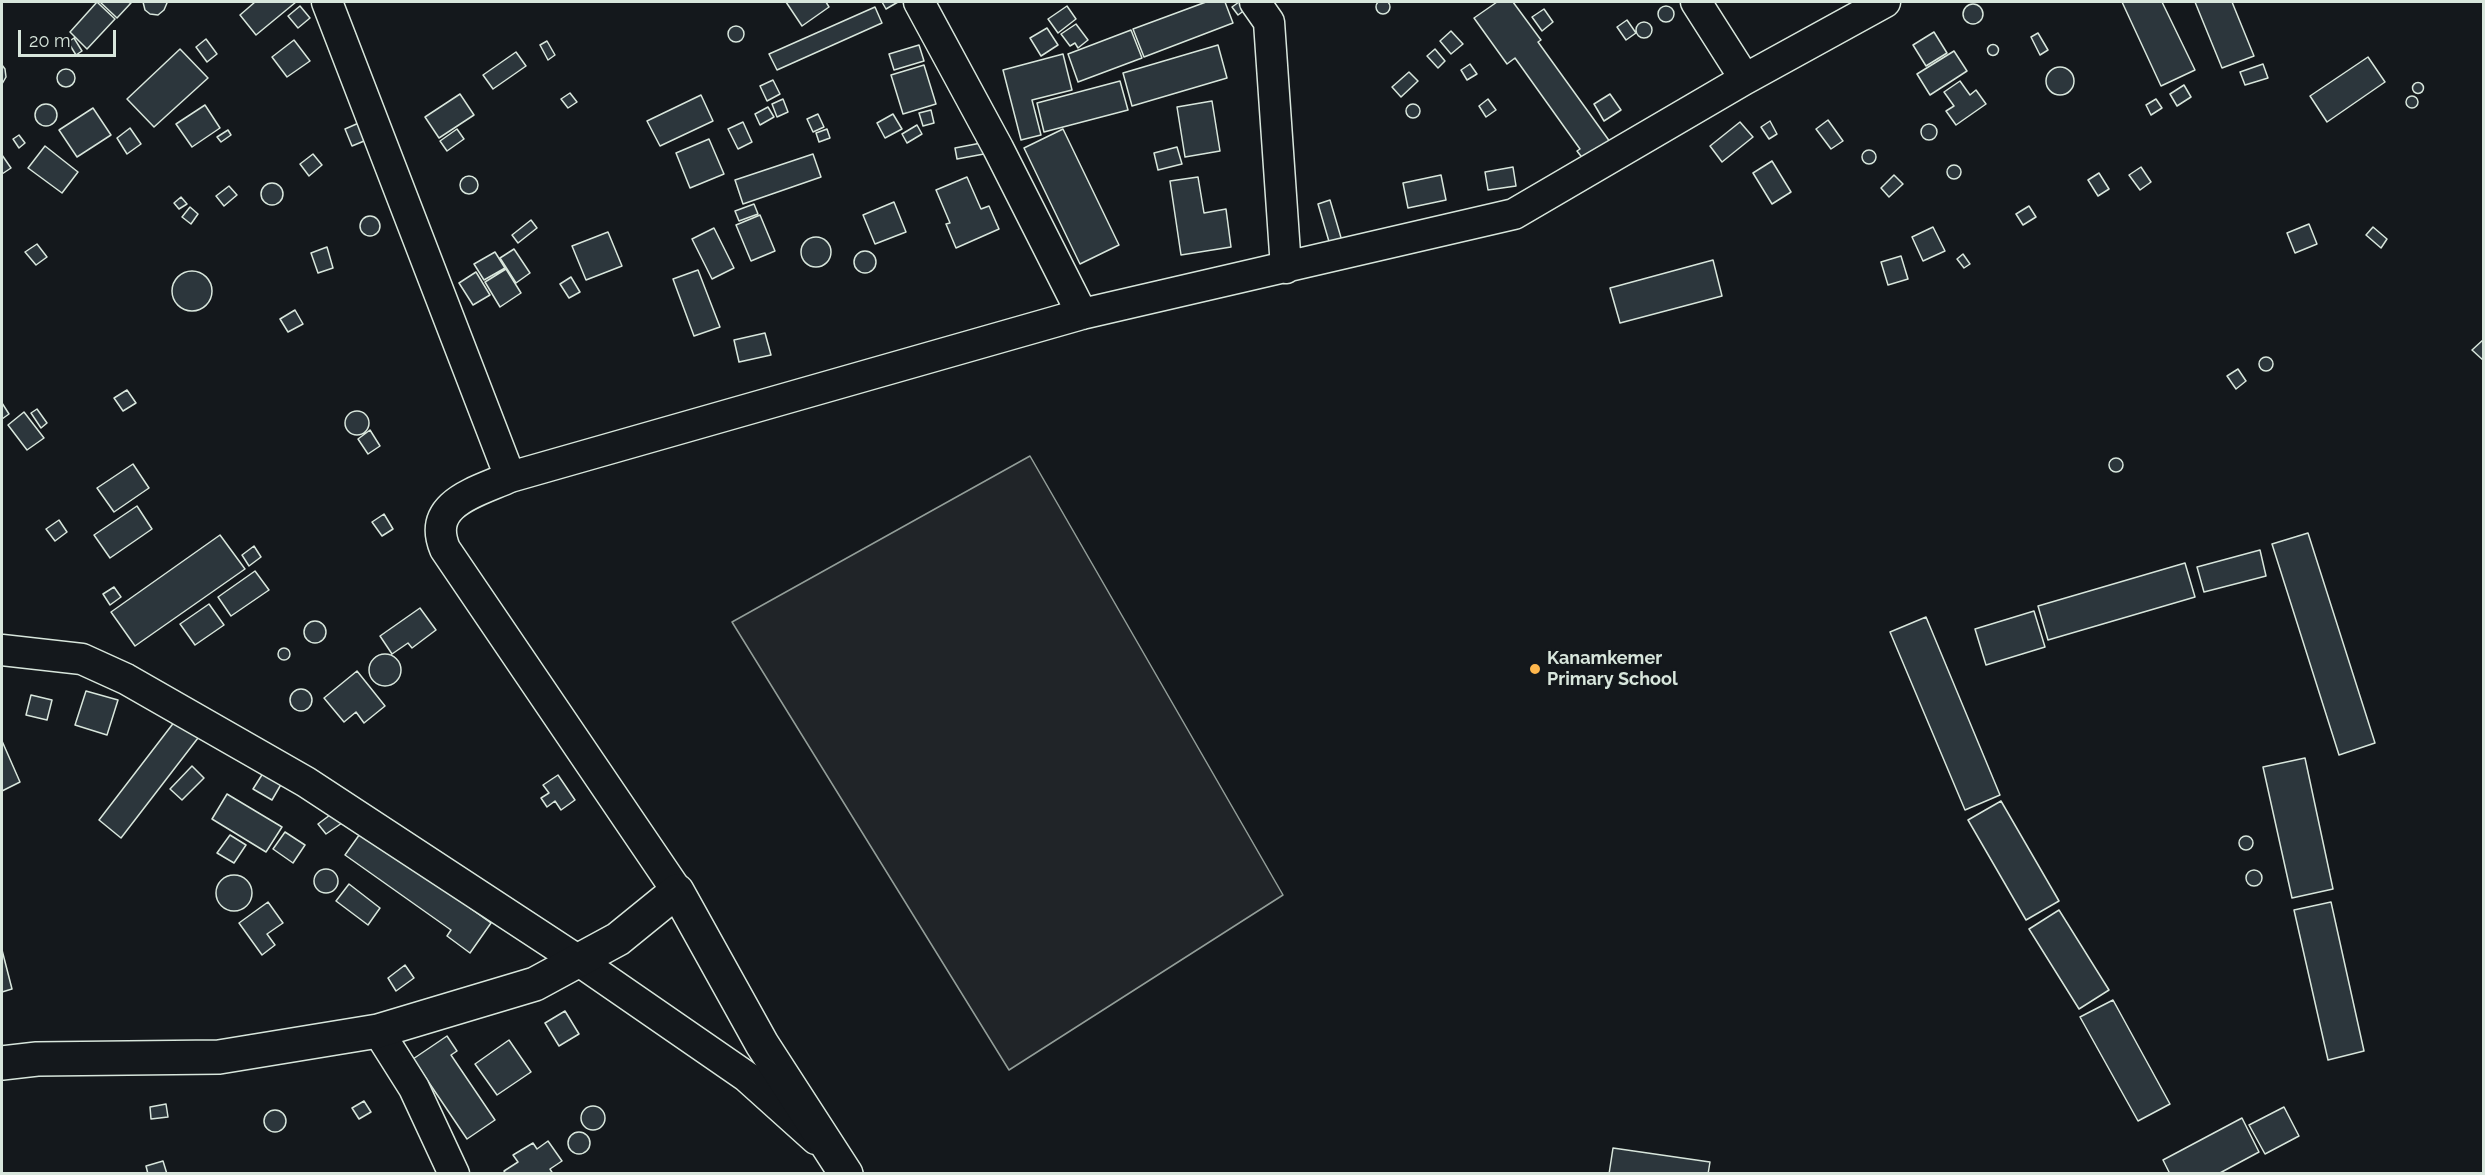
<!DOCTYPE html>
<style>
body{margin:0}
#map{position:relative;width:2485px;height:1175px;overflow:hidden;background:#14181c;font-family:Raleway,sans-serif}
canvas{display:block}
.frame{position:absolute;inset:0;border:3px solid #d8e6dc;pointer-events:none}
.scale{position:absolute;left:18px;top:30px;width:98px;height:27px;box-sizing:border-box;border:3px solid #d8e6dc;border-top:0;padding-left:8px;font-size:18px;line-height:21px;white-space:nowrap;color:#d8e6dc;-webkit-text-stroke:4px #14181c;paint-order:stroke}
</style>
<div id="map">
<canvas width="2485" height="1175"></canvas>
<div class="frame"></div>
<div class="scale">20 m</div>
</div>
<script>
const context = document.querySelector('canvas').getContext('2d');
context.lineJoin = 'round';
function fill(path, color) { context.fillStyle = color; context.fill(path, 'evenodd'); }
function stroke(path, color, width, dash) { context.strokeStyle = color; context.lineWidth = width; context.lineCap = dash ? 'butt' : 'round'; context.setLineDash(dash || []); context.stroke(path); }
function write(font, color, halo, rows, align = 'center') {
  context.font = font + ' Raleway,sans-serif'; context.lineWidth = 4.5; context.setLineDash([]); context.textBaseline = 'middle'; context.strokeStyle = halo; context.fillStyle = color; for (const [text, x, y, turn = 0] of rows) {
    context.save(); context.translate(x, y); context.rotate((+turn || 0) * Math.PI / 180); context.textAlign = isNaN(turn) ? turn : align; if (halo) context.strokeText(text, 0, 0); context.fillText(text, 0, 0); context.restore();
  }
}
const green = new Path2D(`
 M1030,456L1283,895L1009,1070L732,622Z`);
fill(green, '#202428');
stroke(green, '#939e99', 1.5);
const building = new Path2D(`
 M1376 7a7 7 0 1 1 14 0a7 7 0 1 1-14 0Z
 M97,2L115,19L87,49L70,32Z
 M100,2H128L131,3L117,18Z
 M143,2H166L167,3L164,10L158,15L150,14L145,10Z
 M255,2H296L256,35L240,15Z
 M786,2H826L829,7L802,26Z
 M882,2H898L886,9Z
 M1206,2H1225L1233,23L1144,57L1133,29Z
 M1239,2H1244L1249,7L1238,15L1232,7Z
 M1497,2H1513L1541,40L1538,42L1613,146L1587,164L1577,151L1580,149L1515,58L1507,64L1474,18Z
 M2122,2H2162L2195,70L2161,86Z
 M2195,2H2232L2254,56L2222,68Z
 M1963 14a10 10 0 1 1 20 0a10 10 0 1 1-20 0Z
 M300,6L310,18L298,28L288,16Z
 M1067,6L1076,19L1058,33L1048,19Z
 M1658 14a8 8 0 1 1 16 0a8 8 0 1 1-16 0Z
 M875,7L882,23L777,70L769,54Z
 M1544,9L1553,22L1542,31L1532,17Z
 M1627,20L1636,33L1626,40L1617,27Z
 M1636 30a8 8 0 1 1 16 0a8 8 0 1 1-16 0Z
 M1076,24L1088,40L1078,48L1075,43L1070,46L1061,34Z
 M728 34a8 8 0 1 1 16 0a8 8 0 1 1-16 0Z
 M1047,28L1058,45L1041,56L1030,38Z
 M1131,30L1142,58L1078,82L1068,54Z
 M1451,31L1463,44L1451,54L1440,41Z
 M1934,32L1947,53L1926,66L1913,45Z
 M2038,33L2048,50L2040,55L2031,37Z
 M74,38L82,51L76,55L68,42Z
 M206,39L217,54L207,62L196,47Z
 M294,40L310,61L287,77L272,57Z
 M547,41L555,55L548,60L540,45Z
 M1987.5 50a5.5 5.5 0 1 1 11 0a5.5 5.5 0 1 1-11 0Z
 M919,45L924,61L894,70L889,54Z
 M1218,45L1227,78L1132,106L1123,73Z
 M180,49L208,78L154,127L127,99Z
 M1435,49L1445,61L1438,68L1427,56Z
 M1954,51L1967,71L1930,95L1917,74Z
 M516,52L526,66L493,89L483,75Z
 M1063,54L1072,90L1032,100L1041,135L1021,140L1003,70Z
 M2368,57L2385,82L2327,122L2310,96Z
 M1470,64L1477,74L1467,80L1461,70Z
 M2263,64L2268,78L2245,85L2240,72Z
 M2,65L5,69L6,77L2,84Z
 M924,65L936,104L903,114L891,75Z
 M2046 81a14 14 0 1 1 28 0a14 14 0 1 1-28 0Z
 M57 78a9 9 0 1 1 18 0a9 9 0 1 1-18 0Z
 M1409,72L1418,81L1401,97L1392,87Z
 M773,80L780,94L767,101L760,86Z
 M1120,81L1128,110L1044,132L1037,103Z
 M1960,81L1970,95L1976,90L1986,104L1956,125L1946,111L1954,106L1944,92Z
 M2412.5 88a5.5 5.5 0 1 1 11 0a5.5 5.5 0 1 1-11 0Z
 M2184,85L2191,97L2177,106L2170,94Z
 M570,93L577,102L568,108L561,99Z
 M460,94L474,115L439,138L425,117Z
 M1610,94L1621,110L1604,121L1594,104Z
 M701,95L713,121L660,146L647,121Z
 M2406 102a6 6 0 1 1 12 0a6 6 0 1 1-12 0Z
 M783,99L788,112L777,117L772,104Z
 M1488,99L1496,110L1486,117L1479,106Z
 M2156,99L2162,108L2151,115L2146,105Z
 M1212,101L1220,151L1185,157L1177,107Z
 M1406 111a7 7 0 1 1 14 0a7 7 0 1 1-14 0Z
 M35 115a11 11 0 1 1 22 0a11 11 0 1 1-22 0Z
 M205,105L220,128L192,147L176,124Z
 M768,107L774,117L760,125L755,114Z
 M93,108L111,135L77,157L59,130Z
 M931,110L934,123L923,126L919,113Z
 M818,114L824,127L813,132L807,119Z
 M893,114L902,129L885,138L877,123Z
 M1828,120L1843,141L1831,149L1816,129Z
 M1770,121L1777,134L1769,139L1761,127Z
 M361,122L369,139L352,146L345,129Z
 M743,122L752,142L738,149L728,129Z
 M1740,122L1753,137L1722,162L1710,146Z
 M1921 132a8 8 0 1 1 16 0a8 8 0 1 1-16 0Z
 M917,125L922,134L907,143L902,134Z
 M130,128L141,144L127,154L117,138Z
 M457,129L464,139L447,151L440,141Z
 M827,129L830,138L819,142L816,133Z
 M1063,129L1119,245L1080,264L1024,148Z
 M228,130L231,135L221,142L217,137Z
 M19,135L25,143L19,148L13,139Z
 M709,139L724,174L690,188L676,153Z
 M981,143L984,154L957,159L955,148Z
 M45,146L78,172L62,193L28,168Z
 M1177,147L1182,164L1158,170L1154,153Z
 M1862 157a7 7 0 1 1 14 0a7 7 0 1 1-14 0Z
 M313,154L322,165L309,176L300,164Z
 M813,154L821,177L743,204L735,180Z
 M2,155L11,168L2,174Z
 M1772,161L1791,192L1772,204L1753,173Z
 M1947 172a7 7 0 1 1 14 0a7 7 0 1 1-14 0Z
 M1513,167L1516,186L1488,190L1485,172Z
 M2141,167L2151,182L2140,190L2129,175Z
 M2099,173L2109,189L2098,196L2088,180Z
 M1441,175L1446,200L1408,208L1403,183Z
 M1894,175L1903,184L1889,197L1881,188Z
 M460 185a9 9 0 1 1 18 0a9 9 0 1 1-18 0Z
 M967,177L981,209L989,206L999,229L956,248L946,224L950,223L936,190Z
 M1198,177L1204,213L1226,209L1231,247L1181,255L1170,181Z
 M261 194a11 11 0 1 1 22 0a11 11 0 1 1-22 0Z
 M229,186L237,195L224,206L216,196Z
 M181,197L187,204L179,209L174,203Z
 M1330,200L1342,241L1330,245L1318,204Z
 M894,202L906,232L875,244L863,215Z
 M754,204L758,214L739,221L735,211Z
 M2029,206L2036,217L2023,225L2016,214Z
 M190,207L198,214L191,224L182,217Z
 M760,215L775,251L751,261L736,225Z
 M360 226a10 10 0 1 1 20 0a10 10 0 1 1-20 0Z
 M531,220L537,228L518,243L512,235Z
 M2309,224L2317,244L2295,253L2287,233Z
 M1933,227L1945,251L1923,261L1912,237Z
 M2373,227L2387,239L2381,248L2366,235Z
 M714,228L734,268L712,279L692,239Z
 M608,232L622,266L586,280L572,246Z
 M801 252a15 15 0 1 1 30 0a15 15 0 1 1-30 0Z
 M37,244L47,257L36,265L25,252Z
 M327,247L333,268L318,273L311,253Z
 M514,249L530,273L516,283L500,258Z
 M854 262a11 11 0 1 1 22 0a11 11 0 1 1-22 0Z
 M495,252L505,268L484,280L474,264Z
 M1963,254L1970,264L1964,268L1957,259Z
 M1901,256L1908,279L1888,285L1881,262Z
 M1713,260L1722,296L1620,323L1610,288Z
 M506,269L521,293L500,307L485,282Z
 M698,270L720,327L694,336L673,279Z
 M172 291a20 20 0 1 1 40 0a20 20 0 1 1-40 0Z
 M476,272L490,295L473,305L459,283Z
 M571,277L580,292L569,298L560,284Z
 M295,310L303,324L288,332L280,319Z
 M765,333L771,355L739,362L734,340Z
 M2484,339V361L2472,350Z
 M2259 364a7 7 0 1 1 14 0a7 7 0 1 1-14 0Z
 M2238,369L2246,381L2236,389L2227,376Z
 M127,390L136,403L123,411L114,398Z
 M2,403L9,414L2,419Z
 M37,409L47,423L41,428L31,413Z
 M345 423a12 12 0 1 1 24 0a12 12 0 1 1-24 0Z
 M24,412L44,438L27,450L8,425Z
 M370,430L380,446L368,454L358,439Z
 M2109 465a7 7 0 1 1 14 0a7 7 0 1 1-14 0Z
 M133,464L149,488L114,512L97,488Z
 M137,506L152,529L110,558L94,535Z
 M384,514L393,529L382,536L372,522Z
 M59,520L67,532L55,541L46,529Z
 M2308,533L2375,743L2339,755L2272,544Z
 M220,535L245,569L135,646L111,612Z
 M254,546L261,557L249,566L242,555Z
 M2260,550L2266,576L2204,592L2197,567Z
 M2185,563L2195,597L2048,640L2038,606Z
 M255,571L269,590L231,616L218,597Z
 M114,587L121,597L110,605L103,594Z
 M209,604L224,625L195,645L180,624Z
 M420,608L436,630L412,648L408,643L392,654L380,636Z
 M2034,611L2045,647L1986,665L1975,629Z
 M1926,617L2000,795L1965,810L1890,632Z
 M304 632a11 11 0 1 1 22 0a11 11 0 1 1-22 0Z
 M278 654a6 6 0 1 1 12 0a6 6 0 1 1-12 0Z
 M369 670a16 16 0 1 1 32 0a16 16 0 1 1-32 0Z
 M357,671L385,706L364,723L356,712L344,722L324,698Z
 M290 700a11 11 0 1 1 22 0a11 11 0 1 1-22 0Z
 M86,691L118,700L107,735L75,725Z
 M31,695L52,700L47,720L26,715Z
 M175,721L198,738L121,838L99,820Z
 M2,741L20,782L2,791Z
 M2305,758L2333,889L2292,898L2263,767Z
 M192,766L204,778L182,800L170,789Z
 M265,770L283,781L272,800L253,789Z
 M558,775L575,800L561,810L555,801L547,807L541,798L549,793L543,785Z
 M227,794L282,827L266,852L212,819Z
 M2001,801L2059,901L2026,920L1968,820Z
 M334,812L342,823L326,834L318,824Z
 M362,831L491,923L470,953L447,936L451,930L345,855Z
 M285,832L305,845L293,863L273,849Z
 M230,835L246,845L234,863L217,853Z
 M2239 843a7 7 0 1 1 14 0a7 7 0 1 1-14 0Z
 M314 881a12 12 0 1 1 24 0a12 12 0 1 1-24 0Z
 M2246 878a8 8 0 1 1 16 0a8 8 0 1 1-16 0Z
 M216 893a18 18 0 1 1 36 0a18 18 0 1 1-36 0Z
 M349,884L380,908L368,925L336,901Z
 M268,902L283,923L267,934L275,945L262,955L239,923Z
 M2331,902L2364,1051L2328,1060L2294,910Z
 M2059,910L2109,990L2079,1009L2029,929Z
 M2,950L12,989L2,992Z
 M405,965L414,978L396,991L388,978Z
 M2113,1000L2170,1104L2138,1121L2080,1017Z
 M565,1011L579,1034L559,1046L545,1023Z
 M447,1036L457,1051L451,1055L495,1120L467,1139L413,1059Z
 M509,1040L531,1072L497,1095L475,1064Z
 M364,1101L371,1112L359,1119L352,1108Z
 M166,1104L168,1117L151,1119L150,1107Z
 M581 1118a12 12 0 1 1 24 0a12 12 0 1 1-24 0Z
 M2284,1107L2299,1136L2265,1154L2249,1125Z
 M264 1121a11 11 0 1 1 22 0a11 11 0 1 1-22 0Z
 M2242,1118L2259,1152L2218,1174H2170L2163,1160Z
 M568 1143a11 11 0 1 1 22 0a11 11 0 1 1-22 0Z
 M548,1141L562,1161L550,1169L553,1174H506L504,1171L518,1162L513,1155L533,1143L537,1149Z
 M1613,1148L1710,1162L1708,1174H1609Z
 M163,1161L167,1174H148L146,1166Z`);
fill(building, '#2c363c');
stroke(building, '#d8e6dc', 1.5);
const minor = new Path2D(`
 M327,2L510,477
 M919,2L998,148L1082,314
 M1255,2L1269,22L1286,268
 M1696,2L1745,79
 M2,650L82,659L126,679L306,782L579,961L747,1077L816,1139
 M677,891L445,549C426,503 477,492 510,477L1082,314L1514,214L1745,79L1885,2
 M378,1031L414,1088L454,1174`);
const tertiary = new Path2D(`
 M2,1063L37,1059L219,1057L378,1031L535,984L618,939L677,891L762,1044L846,1174`);
stroke(minor, '#d8e6dc', 33);
stroke(tertiary, '#d8e6dc', 36);
stroke(minor, '#14181c', 30);
stroke(tertiary, '#14181c', 33);
for (const [x, y, r, color] of [
 [1535,669,6,"#ffb74d"]
]) { const dot = new Path2D(); dot.arc(x, y, r, 0, 2 * Math.PI); context.fillStyle = color; context.fill(dot); stroke(dot, '#14181c', 2); }
write('bold 18px', '#d8e6dc', '#14181c', [
 ["Kanamkemer",1547,659],
 ["Primary School",1547,680]
], 'left');
</script>
